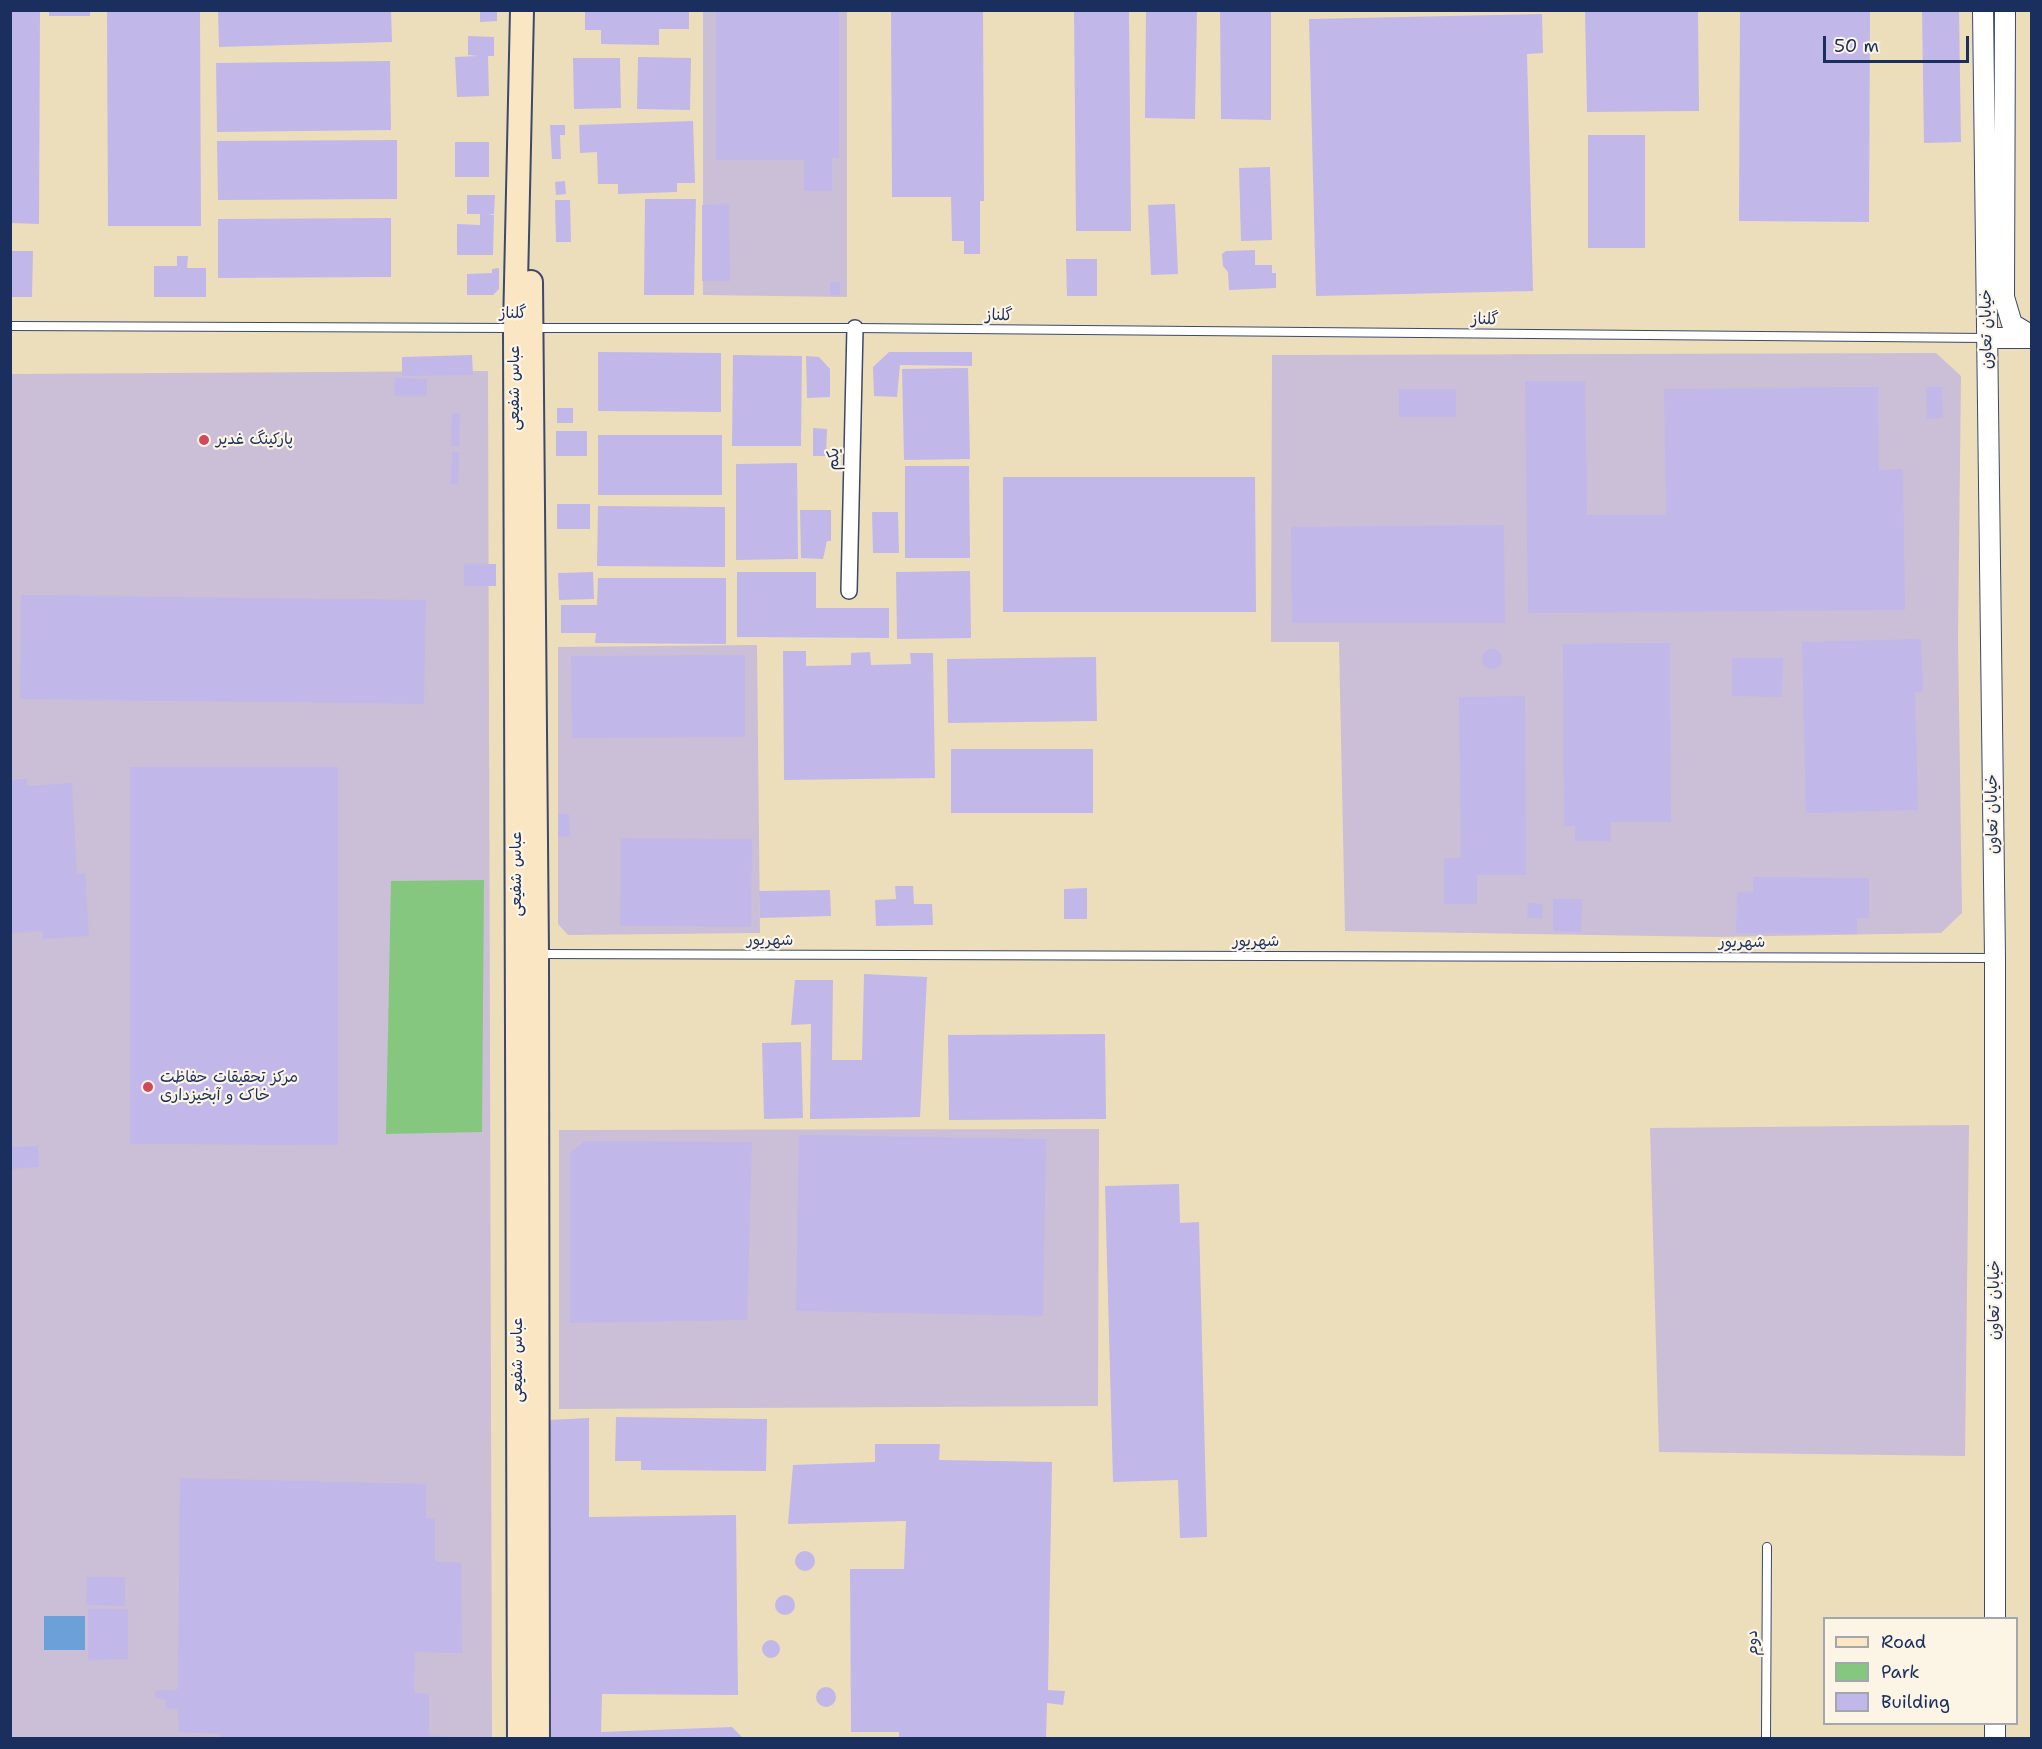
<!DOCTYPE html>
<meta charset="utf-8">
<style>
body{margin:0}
#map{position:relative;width:2042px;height:1749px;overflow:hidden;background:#ecdebb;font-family:"Shantell Sans",sans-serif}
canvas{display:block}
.frame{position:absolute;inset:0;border:12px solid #1b2f5e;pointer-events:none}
.legend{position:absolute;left:1823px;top:1617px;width:195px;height:108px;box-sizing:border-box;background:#fcf5e5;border:2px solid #a2a6af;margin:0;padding:8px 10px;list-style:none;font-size:18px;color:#1b2f5e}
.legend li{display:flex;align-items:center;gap:12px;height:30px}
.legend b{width:30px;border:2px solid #a2a6af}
.scale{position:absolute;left:1823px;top:36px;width:146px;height:27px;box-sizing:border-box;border:3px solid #1b2f5e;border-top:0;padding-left:8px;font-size:18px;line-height:21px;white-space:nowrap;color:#1b2f5e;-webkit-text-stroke:4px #fcf5e5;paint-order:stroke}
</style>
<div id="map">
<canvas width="2042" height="1749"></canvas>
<div class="frame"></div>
<ul class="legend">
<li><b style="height:8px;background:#fbe6c4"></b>Road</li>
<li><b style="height:16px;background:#85c77f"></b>Park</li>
<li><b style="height:16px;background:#c2b7e9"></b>Building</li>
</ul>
<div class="scale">50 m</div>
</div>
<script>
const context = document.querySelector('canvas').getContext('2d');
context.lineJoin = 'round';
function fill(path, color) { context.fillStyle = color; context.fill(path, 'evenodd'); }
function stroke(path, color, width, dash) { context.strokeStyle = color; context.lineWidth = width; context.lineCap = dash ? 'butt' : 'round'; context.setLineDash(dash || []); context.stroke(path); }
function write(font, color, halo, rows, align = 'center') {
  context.font = font + ' "Shantell Sans","Playpen Sans Arabic",sans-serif'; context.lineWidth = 4.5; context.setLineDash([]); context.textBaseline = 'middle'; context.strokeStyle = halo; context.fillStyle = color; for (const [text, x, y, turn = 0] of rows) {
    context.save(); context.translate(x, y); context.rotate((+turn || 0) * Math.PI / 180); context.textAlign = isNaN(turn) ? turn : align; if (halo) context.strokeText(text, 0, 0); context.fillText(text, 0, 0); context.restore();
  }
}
fill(new Path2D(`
 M703,11H847V297L703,295Z
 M1936,353L1961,376L1958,638L1962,913L1941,933L1719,937L1345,931L1339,642H1271L1272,355Z
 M488,371L492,1738H11L10,374Z
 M757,645L760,933L568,935L558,924V647Z
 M1969,1125L1965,1456L1659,1452L1650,1128Z
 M1099,1129L1098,1406L559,1409V1130Z`), '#cabfd6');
fill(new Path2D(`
 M484,880L482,1132L386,1134L391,881Z`), '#85c77f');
fill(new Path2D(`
 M44,1616H85V1650H44Z`), '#6ba1d8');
fill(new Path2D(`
 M10,10H40L39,224L10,223Z
 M49,10H90V16H49Z
 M107,10H200L201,226H108Z
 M218,10H391L392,42L219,47Z
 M480,10H497V21L480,22Z
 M585,10H689V29H659V45L601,44V30H585Z
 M716,10H839V158H832V191H804V160H716Z
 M891,10H983L984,201H980V254H964V241H952L951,197H892Z
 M1074,10H1129L1131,231H1076Z
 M1146,10H1197L1195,119L1145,118Z
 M1220,10H1271V120L1221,119Z
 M1585,10H1698L1699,111L1587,112Z
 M1740,10H1870L1869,222L1739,221Z
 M1922,10H1959L1961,142L1924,143Z
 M1542,14L1543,53L1527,54L1533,291L1316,296L1309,19Z
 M468,36L494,37V56H488L489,96L457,97L455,57L478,56L468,55Z
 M638,57L691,58L690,110L637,109Z
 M573,58H620L621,108L574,109Z
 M390,61L391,130L217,132L216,63Z
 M693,121L695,183H677V192L618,194V184H598L597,152L580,153L579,125Z
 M550,125H565V135H560L561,159H552Z
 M1588,135H1645V248H1588Z
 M397,140V199L218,200L217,141Z
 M455,142H489V177H455Z
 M1270,167L1272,240L1241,241L1239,168Z
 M565,181L566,194L556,195L555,182Z
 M467,195H495L494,214H486L494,215L493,255H457V224L480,225V214H467Z
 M645,199H696L694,295H644Z
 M555,200H570L571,242H556Z
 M729,204L730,281H702V205Z
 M1175,204L1178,274L1151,275L1148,205Z
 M391,218V277L218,278V219Z
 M1255,250V265H1272V273H1276V288L1229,290L1228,272L1223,266L1222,254L1226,251Z
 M10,251H33L32,297H10Z
 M177,256H188L187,268H206V297H154V266H177Z
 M1066,259H1097V296H1067Z
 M499,268V289L493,295H467V274L492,273V269Z
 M830,282H840V295H830Z
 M598,352L721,353V412L598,411Z
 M889,352H972V366L900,365L897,397L874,396L873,367Z
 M472,355L473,375L402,376V357Z
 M733,355L802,356L801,446H732Z
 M806,356L819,357L830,369V397L807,398Z
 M968,368L970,459L904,460L902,369Z
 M395,378L427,379V396H394Z
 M1525,381H1585L1587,515H1666L1664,389L1878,387L1879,470L1903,469L1905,610L1528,613Z
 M1926,387H1942L1943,418L1927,419Z
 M1399,389H1456V417H1399Z
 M557,408H573V423H557Z
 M452,413H460L459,447L451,446Z
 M813,428L827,429L826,456H813Z
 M556,431H587V456H556Z
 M598,435H722V495H598Z
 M452,452H459L458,484H451Z
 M797,463L798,559L736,560V464Z
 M905,466H969L970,558H905Z
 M1003,477H1255L1256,612H1003Z
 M557,504H590V529H557Z
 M598,506L725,507V567L597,566Z
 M800,510H831V541H827L823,559L801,558Z
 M872,512H898L899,553H873Z
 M1504,525L1505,623H1292L1291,527Z
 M464,564H496V586H464Z
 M970,571L971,638L897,639L896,572Z
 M593,572L594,599L559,600L558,573Z
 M737,572H816V608H889V638L737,637Z
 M598,578H726V644L595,643L596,633H561V605H597Z
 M21,595L426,600L424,704L20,699Z
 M1921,639L1923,692H1915L1918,810L1806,813L1802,642Z
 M1670,643L1671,822H1610L1611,841H1575V826H1564L1563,644Z
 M1482 659a10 10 0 1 1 20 0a10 10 0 1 1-20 0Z
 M783,651H806V666L851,665V653L870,652L871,665L911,664L910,653H933L935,778L784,780Z
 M745,655V737L572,738L571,656Z
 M1096,657L1097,721L948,723L947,659Z
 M1732,658H1783L1782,697L1732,696Z
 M1525,696L1526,875H1477V904H1444V858H1461L1459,697Z
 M951,749H1093V813H951Z
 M130,767H338V1145L130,1144Z
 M27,779V786L72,783L77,874L85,873L89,936L43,939V931L10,933V780Z
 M558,814H569L570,836L558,837Z
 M621,838L752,839L751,927L620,926Z
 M1753,877L1869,878V918H1857V934L1736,933L1737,892H1753Z
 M895,886H913L914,904H932L933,925L876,926L875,900L896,899Z
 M1087,888V919H1064V889Z
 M830,890L831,916L760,918L759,891Z
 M1553,899H1582L1581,932L1553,931Z
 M1528,903L1543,904L1542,919L1527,918Z
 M864,974L927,977L920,1117L810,1119L811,1024L791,1025L795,980H833L832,1060H862Z
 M1105,1034L1106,1119L949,1120L948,1035Z
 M801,1042L803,1118L764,1119L762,1043Z
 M799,1135L1046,1139L1043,1316L796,1311Z
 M585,1141L752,1142L747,1320L570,1323V1153Z
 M38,1146L39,1167L10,1169V1147Z
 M1179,1184L1180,1223L1199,1222L1207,1537L1180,1538L1178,1480L1113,1482L1105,1186Z
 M616,1417L767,1419L766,1471L641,1470V1461H615Z
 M589,1418V1517L736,1515L738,1695L602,1694L601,1732L732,1727L743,1738H549V1420Z
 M875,1444H940L939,1460L1052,1462L1048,1690L1065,1691L1063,1705L1047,1703L1046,1738H899V1732H851L850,1569H904L906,1521L788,1524L793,1465L875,1462Z
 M180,1478L426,1484V1518L435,1519V1561L461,1563L462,1653L415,1652L414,1693L429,1694V1735L450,1737L449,1738H220V1734L179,1732L178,1709L166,1708V1700L155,1698V1691L178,1689Z
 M795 1561a10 10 0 1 1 20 0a10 10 0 1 1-20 0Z
 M87,1577H125V1606L86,1605Z
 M775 1605a10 10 0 1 1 20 0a10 10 0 1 1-20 0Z
 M88,1609H128V1659L88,1660Z
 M762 1649a9 9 0 1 1 18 0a9 9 0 1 1-18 0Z
 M816 1697a10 10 0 1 1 20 0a10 10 0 1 1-20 0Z`), '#c2b7e9');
const service = new Path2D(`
 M10,326L513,328
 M534,328H855L1986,338
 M540,954L1995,958
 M1766,1738L1767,1547`);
const minor = new Path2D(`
 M849,591L855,328`);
const tertiary = new Path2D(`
 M1983,10L1995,958V1618
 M2005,10L2004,297L2012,324L2032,336
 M1987,338H2032
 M1995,1724V1738`);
const secondary = new Path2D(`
 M531,282L537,954L538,1738
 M519,1738L515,328L522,10`);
stroke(service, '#3a496c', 10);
stroke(minor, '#3a496c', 18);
stroke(tertiary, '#3a496c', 22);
stroke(secondary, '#3a496c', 26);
stroke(service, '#fff', 8);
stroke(minor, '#fff', 15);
stroke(tertiary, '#fff', 20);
stroke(secondary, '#fbe6c4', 22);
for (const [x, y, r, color] of [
 [204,440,6,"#d1495b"],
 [148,1087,6,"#d1495b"]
]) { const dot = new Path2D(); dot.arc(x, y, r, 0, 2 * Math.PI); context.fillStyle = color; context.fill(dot); stroke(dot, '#fcf5e5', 2); }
write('16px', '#1b2f5e', '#fcf5e5', [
 ["گلناز",513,314],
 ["گلناز",999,316,1],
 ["گلناز",1485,320,1],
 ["خیابان تعاون",1987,329,-91],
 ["عباس شفیعی",515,388,-90],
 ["یکم",834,459,-89],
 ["خیابان تعاون",1993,814,-91],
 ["عباس شفیعی",517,874,-90],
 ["شهریور",770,941],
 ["شهریور",1256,942],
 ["شهریور",1742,943],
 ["خیابان تعاون",1995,1300,-90],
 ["عباس شفیعی",518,1360,-90],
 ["دوم",1753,1643,-90]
]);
write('16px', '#1b2f5e', '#fcf5e5', [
 ["پارکینگ غدیر",216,440],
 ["مرکز تحقیقات حفاظت",160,1078],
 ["خاک و آبخیزداری",160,1096]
], 'left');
</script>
